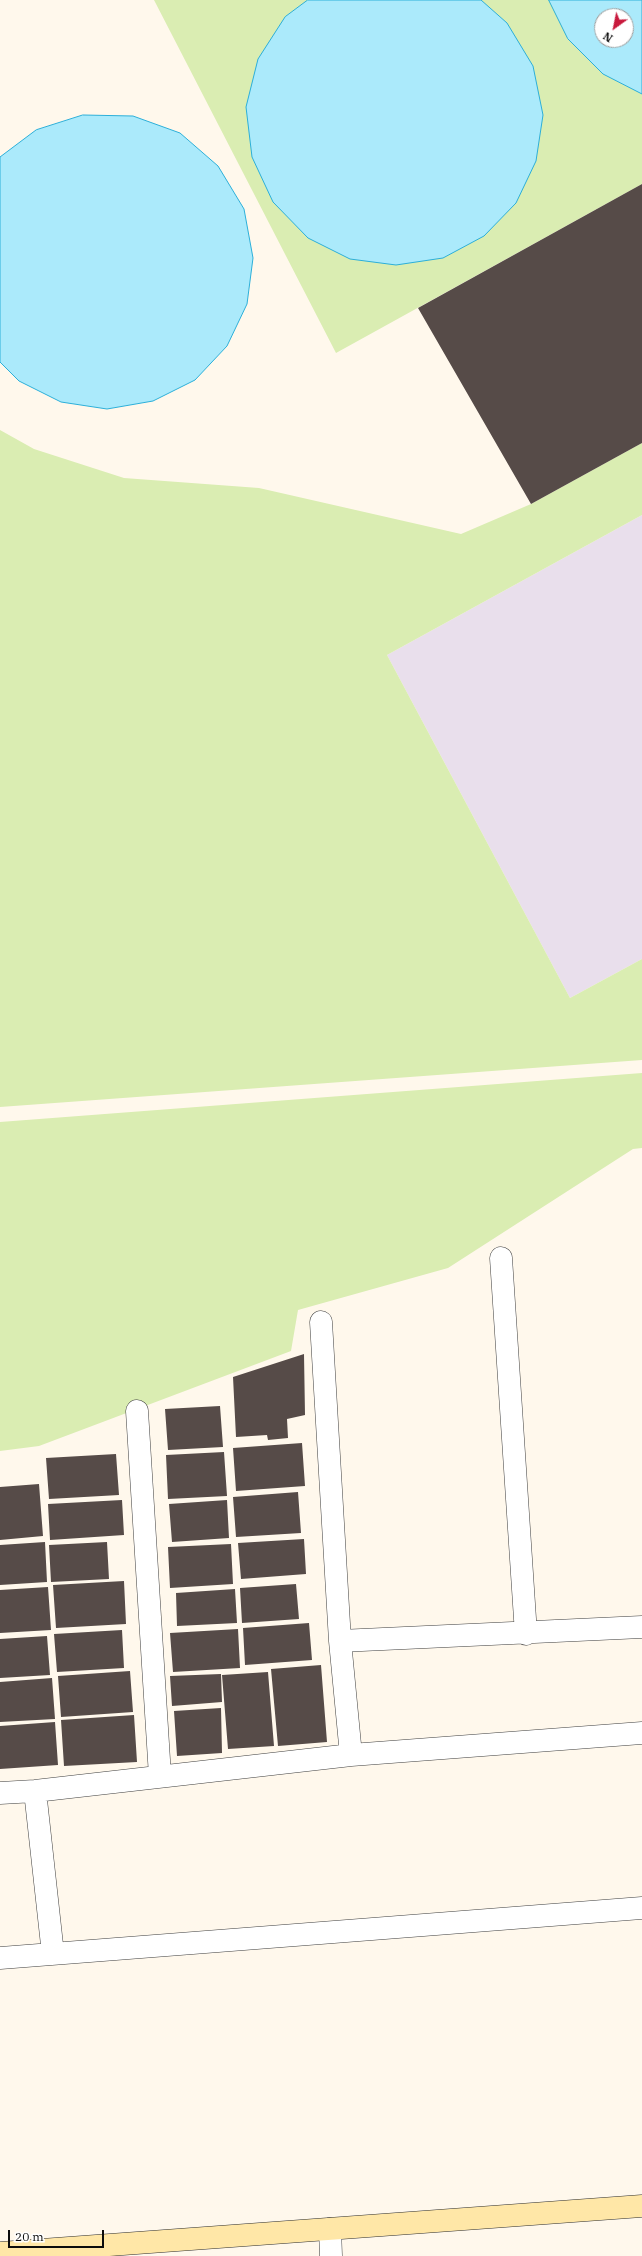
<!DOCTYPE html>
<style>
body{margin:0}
#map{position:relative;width:642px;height:2256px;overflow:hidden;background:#fff8ec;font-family:"IBM Plex Serif",serif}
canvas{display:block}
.north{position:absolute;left:594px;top:8px;width:40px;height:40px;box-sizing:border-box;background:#fff;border:1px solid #9e9e9e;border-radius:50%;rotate:213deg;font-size:11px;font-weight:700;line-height:16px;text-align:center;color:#0c0c0c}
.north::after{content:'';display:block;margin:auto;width:14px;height:18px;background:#c8193d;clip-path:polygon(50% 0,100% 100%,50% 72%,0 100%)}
.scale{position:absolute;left:8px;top:2230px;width:96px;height:18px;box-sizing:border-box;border:2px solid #0c0c0c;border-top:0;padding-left:5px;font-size:12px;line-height:14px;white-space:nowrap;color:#0c0c0c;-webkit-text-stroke:3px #fff;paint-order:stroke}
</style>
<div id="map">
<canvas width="642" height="2256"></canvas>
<div class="north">N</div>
<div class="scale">20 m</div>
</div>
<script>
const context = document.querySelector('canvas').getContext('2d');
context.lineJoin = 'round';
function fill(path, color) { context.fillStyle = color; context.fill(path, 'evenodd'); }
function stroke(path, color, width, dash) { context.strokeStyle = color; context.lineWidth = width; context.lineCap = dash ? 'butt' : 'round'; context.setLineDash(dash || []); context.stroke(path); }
fill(new Path2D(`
 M642,515V959L570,998L387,655Z`), '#e9dfec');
fill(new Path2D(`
 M154,0H642V184L336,353ZM602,16H626V40H602Z
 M0,430L34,449L124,478L259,488L461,534L531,504L642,443V515L387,655L570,998L642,959V1060L0,1107Z
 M642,1073V1148L633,1149L448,1268L298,1310L291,1351L39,1446L0,1451V1122Z`), '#daedb2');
const water = new Path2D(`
 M308,0H481L507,23L533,66L543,115L536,161L516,203L484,236L443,258L396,265L350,259L308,238L273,202L252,157L246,107L258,59L285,17Z
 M549,0H642V94L603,74L568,39ZM602,16H626V40H602Z
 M83,115L133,116L180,133L218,166L244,209L253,258L247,304L227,346L195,380L153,401L107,409L61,402L19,381L0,362V157L36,130Z`);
fill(water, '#abeafb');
stroke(water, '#2cafd9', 1);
fill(new Path2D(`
 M642,184V443L531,504L418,308Z
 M304,1354L305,1415L287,1419L288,1438L268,1440L267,1435L236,1437L233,1377Z
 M220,1406L223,1447L168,1450L165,1409Z
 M302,1443L305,1486L236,1491L233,1448Z
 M224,1452L227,1496L168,1499L166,1455Z
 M116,1454L119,1495L49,1499L46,1458Z
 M39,1484L43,1536L0,1540V1487Z
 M298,1492L301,1533L236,1537L233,1497Z
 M122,1500L124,1535L50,1540L48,1504Z
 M227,1500L229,1538L172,1542L169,1504Z
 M304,1539L306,1574L241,1579L238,1543Z
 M45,1542L47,1582L0,1585V1545Z
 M107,1542L109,1579L51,1582L49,1545Z
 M231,1544L233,1584L170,1588L168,1547Z
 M124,1581L126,1624L56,1628L53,1585Z
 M296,1584L299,1619L242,1623L240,1588Z
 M48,1587L51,1630L0,1633V1590Z
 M235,1589L237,1623L177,1626L176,1593Z
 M309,1623L312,1660L245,1665L243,1628Z
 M238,1629L240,1668L173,1672L170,1633Z
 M122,1630L124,1668L57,1672L54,1634Z
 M47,1636L50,1675L0,1678V1639Z
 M321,1665L327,1742L278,1746L271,1669Z
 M130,1671L133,1712L61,1717L58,1676Z
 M268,1672L274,1746L228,1749L222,1675Z
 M221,1674L222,1702L172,1706L170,1676Z
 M52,1678L55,1719L0,1722V1682Z
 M221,1708L222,1753L177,1756L174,1711Z
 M134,1715L137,1762L64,1766L61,1720Z
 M55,1722L58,1765L0,1769V1726Z`), '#564b48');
const street = new Path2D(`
 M501,1258L526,1634
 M321,1322L340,1641L351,1755
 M137,1411L160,1776
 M340,1641L642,1627
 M35,1791L53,1954
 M0,1793L35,1791L351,1755L642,1733
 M0,1958L642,1908
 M330,2229L331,2256`);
const secondary = new Path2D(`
 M0,2253L642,2206`);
stroke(street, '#3f3f3f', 23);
stroke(secondary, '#2e2e2e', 23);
stroke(street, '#fff', 22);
stroke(secondary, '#ffe7a7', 22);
</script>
